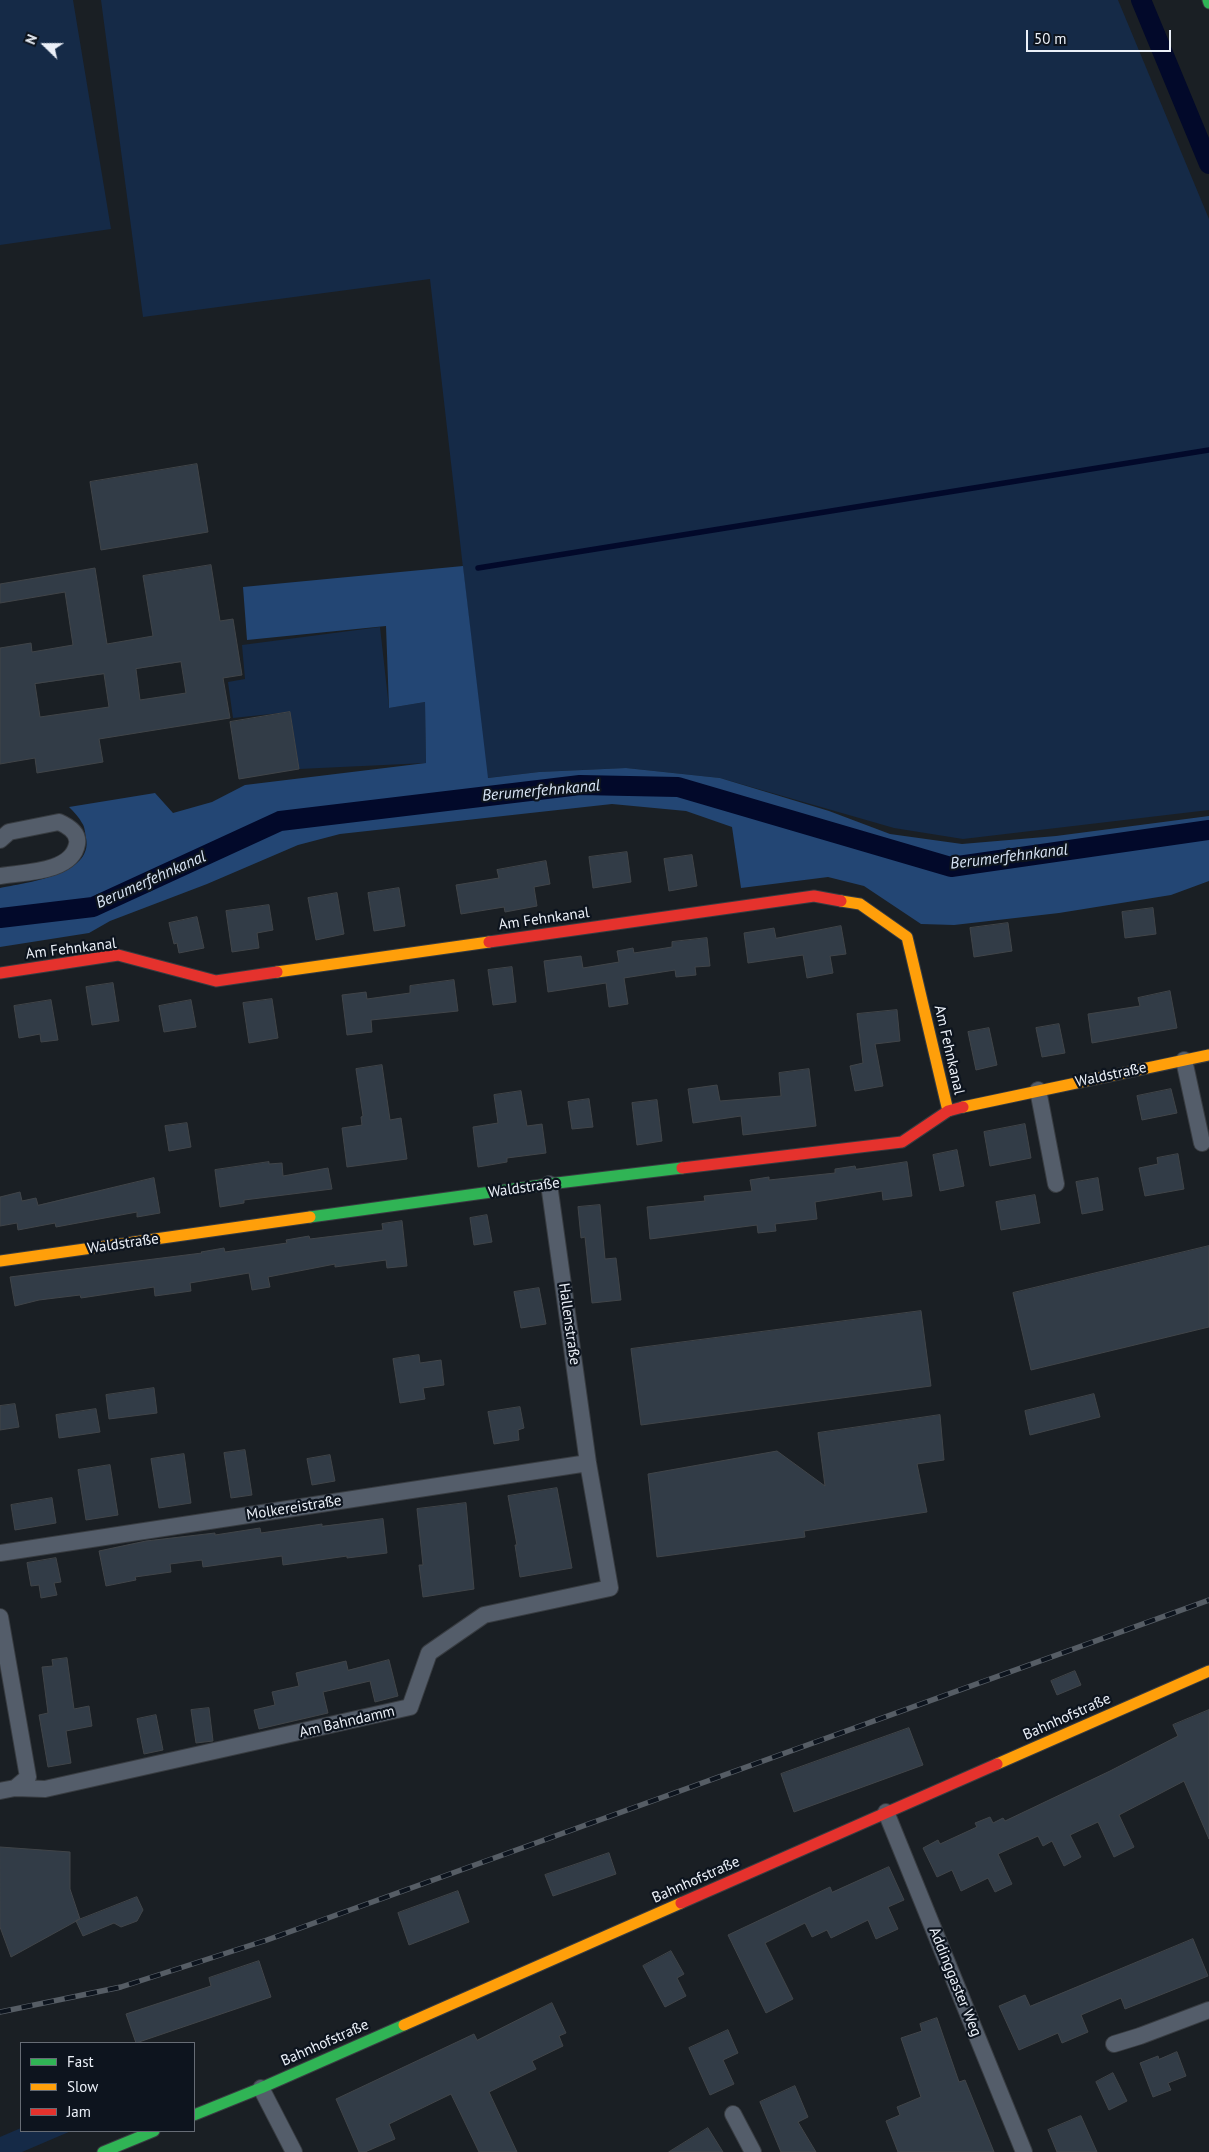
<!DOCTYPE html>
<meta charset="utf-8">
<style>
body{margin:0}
#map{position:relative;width:1209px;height:2152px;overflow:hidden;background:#1a1f24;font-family:"PT Sans",sans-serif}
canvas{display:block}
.legend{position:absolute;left:20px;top:2042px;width:175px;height:90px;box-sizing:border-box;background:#0d141e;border:1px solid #666c75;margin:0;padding:6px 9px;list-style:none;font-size:15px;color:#ebf0f8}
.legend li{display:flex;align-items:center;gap:10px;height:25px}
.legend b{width:25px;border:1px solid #666c75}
.north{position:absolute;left:20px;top:20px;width:50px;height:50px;-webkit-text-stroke:4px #0d141e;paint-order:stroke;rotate:292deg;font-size:14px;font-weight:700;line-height:20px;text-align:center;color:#ebf0f8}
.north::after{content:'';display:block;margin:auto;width:18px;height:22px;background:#ebf0f8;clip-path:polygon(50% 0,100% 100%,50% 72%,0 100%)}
.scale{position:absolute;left:1026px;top:30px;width:145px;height:22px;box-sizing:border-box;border:2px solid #ebf0f8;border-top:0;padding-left:6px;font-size:15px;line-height:18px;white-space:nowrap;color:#ebf0f8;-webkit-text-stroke:4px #0d141e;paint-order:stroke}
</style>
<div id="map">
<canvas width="1209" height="2152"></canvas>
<ul class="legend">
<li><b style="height:6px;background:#30b455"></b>Fast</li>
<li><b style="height:6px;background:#ff9f0a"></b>Slow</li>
<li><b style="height:6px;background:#e5322d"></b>Jam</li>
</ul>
<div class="north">N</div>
<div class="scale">50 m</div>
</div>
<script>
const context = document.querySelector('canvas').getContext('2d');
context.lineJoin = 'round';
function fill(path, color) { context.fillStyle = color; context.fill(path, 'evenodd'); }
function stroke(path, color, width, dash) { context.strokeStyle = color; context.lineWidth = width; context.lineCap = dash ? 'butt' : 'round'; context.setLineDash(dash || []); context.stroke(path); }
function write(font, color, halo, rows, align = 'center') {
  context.font = font + ' "PT Sans",sans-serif'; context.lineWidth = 4.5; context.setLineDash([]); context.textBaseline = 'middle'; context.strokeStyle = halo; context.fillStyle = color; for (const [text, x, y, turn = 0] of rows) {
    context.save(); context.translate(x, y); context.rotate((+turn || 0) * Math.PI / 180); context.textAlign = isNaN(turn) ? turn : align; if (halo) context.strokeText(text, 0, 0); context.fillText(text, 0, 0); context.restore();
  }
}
fill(new Path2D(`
 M0,0H73L111,229L0,245Z
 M101,0H1118L1209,219V810L963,839L894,828L720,778L626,768L539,772L487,778L430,279L143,317Z
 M380,627L389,708L425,702L426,763L299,769L290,712L233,718L228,682L245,679L242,645Z
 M21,2128V2131H71L22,2152H0V2137Z`), '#152a47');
fill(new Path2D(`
 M463,566L488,778L539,772L626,768L720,778L829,811L890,834L962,844L1056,836L1209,816V881L1171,895L1059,913L954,925L921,924L864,886L828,877L741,888L732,827L686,811L612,804L340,834L298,845L207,884L110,921L89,933L0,947V888C24,883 94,875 86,838C85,833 85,827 82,823C79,817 74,812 69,807L155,793L173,813L212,802L245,785L426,763L425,702L389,708L386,626L247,640L243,587Z`), '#234674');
stroke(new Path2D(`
 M478,568L1209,450`), '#02092a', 5.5);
stroke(new Path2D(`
 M1141,0L1209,164
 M0,918L93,907L280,821L580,785L678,787L951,867L1209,830`), '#02092a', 20);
const building = new Path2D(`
 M197,464L208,532L101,550L90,482Z
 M211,565L220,621L233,619L242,675L223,678L230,718L99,739L103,762L37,773L35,758L0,764V648L31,643L32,652L73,645L65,592L0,603V584L95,568L107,644L153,636L143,576ZM181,662L186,693L140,700L136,669ZM104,674L109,707L40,717L35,684Z
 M290,712L299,769L239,779L230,722Z
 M627,852L631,882L593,888L589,857Z
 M692,855L697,886L669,891L664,859Z
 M546,861L550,884L534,887L537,906L505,912L504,907L461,914L456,885L499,878L497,870Z
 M399,888L405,926L374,931L368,893Z
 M337,893L344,934L316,940L308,898Z
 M269,905L273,930L257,933L259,948L232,952L226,911Z
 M1153,908L1156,934L1125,938L1122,912Z
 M197,917L204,948L179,953L177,943L174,944L169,923Z
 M1008,923L1012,951L974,957L970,928Z
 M841,926L846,954L830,956L833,973L807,978L803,955L748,963L744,933L774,928L776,938Z
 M707,938L710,966L695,967L696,975L676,977L675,970L624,978L628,1004L609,1007L606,983L548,992L544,961L581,956L583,968L619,962L617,951L633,948L634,953L672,947V942Z
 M512,967L516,1002L493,1005L488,970Z
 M454,980L458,1011L371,1020L372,1032L347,1035L342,995L366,992L367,999L410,993V986Z
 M113,983L119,1021L92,1025L86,987Z
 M1170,991L1177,1028L1092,1043L1088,1014L1140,1006L1138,998Z
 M272,999L278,1038L249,1043L243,1003Z
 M51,1000L58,1040L41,1042L40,1034L19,1038L14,1006Z
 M191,1000L196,1027L164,1032L159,1006Z
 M897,1010L900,1041L875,1044L883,1086L855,1091L850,1066L863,1063L857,1014Z
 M1059,1024L1065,1053L1042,1057L1036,1028Z
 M989,1028L997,1065L976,1070L968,1032Z
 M382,1065L390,1120L401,1118L407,1159L347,1167L342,1128L362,1125L361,1117L363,1116L356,1069Z
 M809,1069L816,1126L743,1135L741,1116L693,1123L688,1089L717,1085L720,1101L781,1096L779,1073Z
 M1171,1089L1177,1113L1142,1120L1137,1096Z
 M521,1091L527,1126L542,1124L546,1153L507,1158V1162L478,1167L473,1127L498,1123L494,1095Z
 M589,1099L593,1127L572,1129L568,1102Z
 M657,1100L662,1141L637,1145L632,1103Z
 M187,1123L191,1147L169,1151L165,1126Z
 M1025,1124L1031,1158L990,1166L984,1132Z
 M957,1150L964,1186L940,1191L933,1155Z
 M1178,1154L1184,1189L1145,1196L1139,1168L1158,1164L1157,1158Z
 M269,1162V1164L282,1163L283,1176L328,1168L332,1189L244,1200V1203L220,1207L215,1170Z
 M907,1162L912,1196L883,1200L882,1191L815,1202L817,1219L775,1224L776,1231L758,1233L757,1225L650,1239L647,1207L705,1201L704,1196L752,1191L750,1180L769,1177V1180L835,1173V1169L855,1166L856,1169Z
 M154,1178L160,1213L137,1217V1212L56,1227L55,1223L18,1230L17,1223L0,1226V1197L20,1192L22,1201L36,1198L38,1205Z
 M1098,1178L1103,1210L1082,1214L1076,1182Z
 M1035,1195L1040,1223L1001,1230L996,1202Z
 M600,1205L605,1259L616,1258L621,1300L592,1303L585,1237L581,1238L578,1207Z
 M487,1215L492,1242L474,1245L470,1218Z
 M402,1221L407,1266L387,1268L386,1260L335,1267V1264L268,1277L270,1287L252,1290L249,1273L190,1283L191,1291L155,1296L154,1287L81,1298L80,1295L39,1300L15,1306L10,1277L202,1253L201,1252L224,1248L225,1252L287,1243L286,1240L309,1236L310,1239L383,1230L382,1224Z
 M1209,1246V1327L1031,1370L1013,1293Z
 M539,1288L546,1324L521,1328L514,1292Z
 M921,1311L931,1386L641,1425L631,1349Z
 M419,1355L420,1363L441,1360L444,1385L423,1388L425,1399L400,1403L393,1359Z
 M154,1388L157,1413L109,1419L106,1395Z
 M1094,1394L1100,1417L1030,1435L1025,1411Z
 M15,1404L19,1427L0,1430V1406Z
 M520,1407L524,1428L518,1430L519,1440L494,1444L488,1412Z
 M96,1409L100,1432L59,1438L56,1415Z
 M940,1415L944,1460L917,1464L927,1512L804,1531L805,1537L657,1557L648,1474L777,1451L825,1486L818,1433Z
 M245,1450L252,1495L231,1498L224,1453Z
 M184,1454L191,1503L159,1508L151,1459Z
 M330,1455L335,1481L312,1485L307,1459Z
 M110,1465L118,1515L86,1520L78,1470Z
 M557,1488L572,1568L520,1577L515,1545H517L508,1496Z
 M52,1498L56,1523L15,1530L11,1505Z
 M466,1503L474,1589L423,1597L419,1565H423L417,1509Z
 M383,1519L387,1553L347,1558V1556L283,1565L282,1556L203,1567L202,1560L170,1564L171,1572L135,1577L136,1580L106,1586L99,1551L146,1541L215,1533V1535L260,1528L261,1533L322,1524V1526Z
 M56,1558L61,1582L54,1583L57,1595L41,1598L39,1585L31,1586L27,1563Z
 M67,1658L74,1709L89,1706L92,1726L66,1731L71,1763L48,1767L39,1715L48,1713L42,1667L53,1666L52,1660Z
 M389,1660L398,1696L375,1702L370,1681L323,1692L328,1713L259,1729L254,1710L275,1705L272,1692L299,1686L296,1673L346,1661L348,1670Z
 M1075,1671L1081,1685L1057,1695L1051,1681Z
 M209,1708L213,1741L196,1743L191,1710Z
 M1209,1710V1839L1184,1781L1119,1815L1134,1847L1114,1857L1098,1822L1070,1835L1081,1857L1064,1866L1052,1841L1043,1846L1038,1836L998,1854L1012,1884L995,1892L988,1878L961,1891L952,1870L937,1877L923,1848L938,1840L940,1844L977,1827L975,1823L990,1817L993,1823L1003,1818L1005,1821L1110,1771L1178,1736L1173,1725Z
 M156,1715L163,1750L144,1754L137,1719Z
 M909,1728L923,1765L794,1812L781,1774Z
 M0,1847L70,1852V1889L80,1919L11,1957L0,1927Z
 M609,1853L616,1874L553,1896L545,1875Z
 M889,1867L904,1900L888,1907L898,1929L876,1939L868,1920L831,1938L827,1930L812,1937L805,1923L765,1943L793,1999L766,2013L728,1935L830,1887L832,1892Z
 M458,1891L469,1922L409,1945L398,1913Z
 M137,1897L143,1910L137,1921L121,1927L114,1923L83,1936L76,1921Z
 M1193,1939L1208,1976L1125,2009L1121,1998L1081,2015L1088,2032L1062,2043L1058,2033L1019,2050L999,2006L1025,1995L1030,2006Z
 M671,1951L684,1974L677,1978L686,1996L665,2007L643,1966Z
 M259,1961L271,1997L136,2043L126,2014L211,1986L209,1978Z
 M552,2003L566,2033L559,2036L563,2046L532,2061L536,2069L489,2092L517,2152H479L451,2094L389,2124L395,2139L365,2152H359L336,2099L474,2034L477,2040Z
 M937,2018L959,2082L965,2080L994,2152H898L886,2121L900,2115L897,2107L921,2097L901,2038L922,2031L920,2024Z
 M728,2030L738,2053L723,2060L734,2084L710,2095L689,2048Z
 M1177,2052L1186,2076L1168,2083L1171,2090L1153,2097L1140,2063L1158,2056L1159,2059Z
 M1113,2073L1127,2101L1109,2110L1096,2082Z
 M795,2086L808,2117L798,2122L816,2152H781L760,2102Z
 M1081,2116L1097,2152H1057L1048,2130Z
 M708,2128L723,2152H669Z`);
fill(building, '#323c47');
stroke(building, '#414549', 1);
const street = new Path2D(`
 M0,840L9,832L59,822C68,826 79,833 77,844C72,873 23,872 0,876
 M1184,1060L1202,1143
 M1038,1090L1056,1184
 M0,1553L588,1463
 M0,1617L28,1777L15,1788
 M0,1791L15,1788L45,1789L410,1707L429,1653L484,1615L610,1588L588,1463L549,1184
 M886,1812L1024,2152
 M1114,2044L1140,2036L1209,2010
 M261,2088L294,2152
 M733,2114L753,2152`);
const fast = new Path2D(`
 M1208,0L1209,3
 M310,1217L549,1184L682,1168
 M194,2115L261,2088L404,2025
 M103,2152L154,2131`);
const slow = new Path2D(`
 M841,901L860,904L907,937L948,1111
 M277,972L489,942
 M963,1107L1209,1055
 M0,1261L310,1217
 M997,1764L1209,1671
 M404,2025L681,1903`);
const jam = new Path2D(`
 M489,942L814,896L841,901
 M0,973L118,955L216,981L277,972
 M682,1168L902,1142L948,1111L963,1107
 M681,1903L997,1764`);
stroke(street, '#383c41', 18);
stroke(fast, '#383c41', 13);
stroke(slow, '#383c41', 13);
stroke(jam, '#383c41', 13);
stroke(street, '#545d6a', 16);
stroke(fast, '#30b455', 11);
stroke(slow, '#ff9f0a', 11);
stroke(jam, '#e5322d', 11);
const rail = new Path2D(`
 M0,2012L121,1987L267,1940L1209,1600`);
stroke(rail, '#565d65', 5.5);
stroke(rail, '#0d141e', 4, [11]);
write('15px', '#ebf0f8', '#0d141e', [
 ["Am Fehnkanal",544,919,-8],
 ["Am Fehnkanal",71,949,-7],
 ["Am Fehnkanal",949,1050,77],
 ["Waldstraße",1111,1075,-12],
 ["Waldstraße",524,1188,-8],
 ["Waldstraße",123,1244,-8],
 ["Hallenstraße",569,1324,82],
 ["Molkereistraße",294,1508,-9],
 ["Bahnhofstraße",1067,1717,-24],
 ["Am Bahndamm",347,1722,-13],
 ["Bahnhofstraße",696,1880,-24],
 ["Addinggaster Weg",955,1982,68],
 ["Bahnhofstraße",325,2043,-24]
]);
write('italic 16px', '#d9e5f5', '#0d141e', [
 ["Berumerfehnkanal",541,791,-5],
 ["Berumerfehnkanal",1009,857,-7],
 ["Berumerfehnkanal",151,880,-24]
]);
</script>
